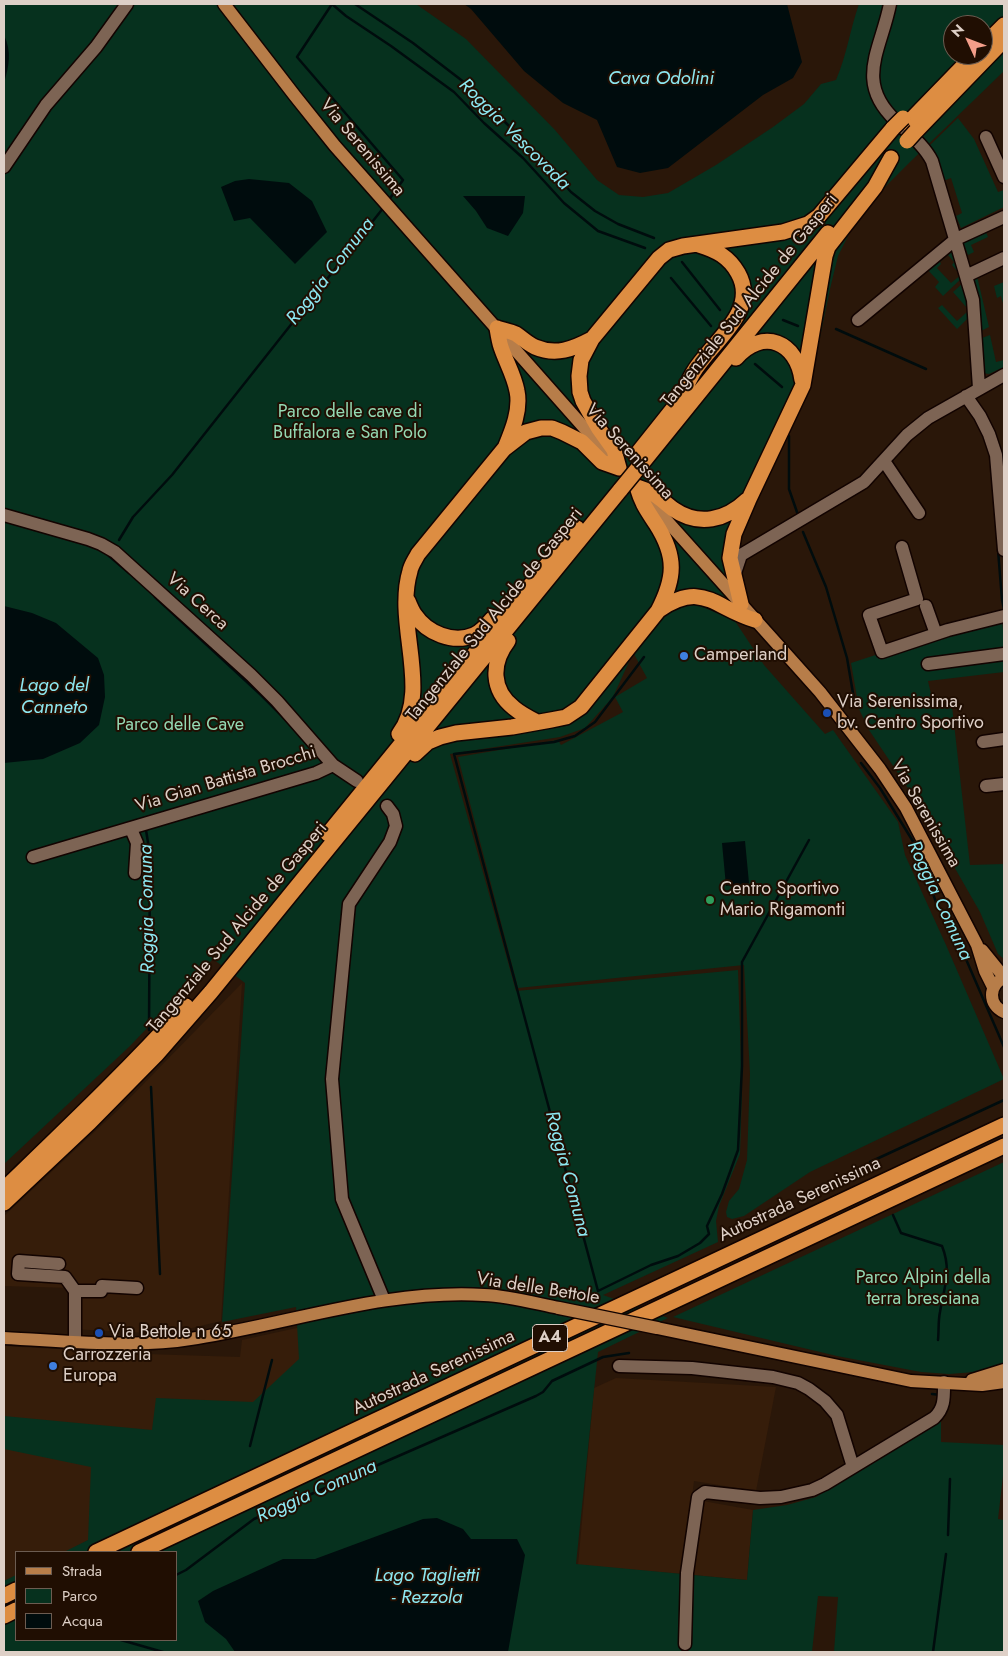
<!DOCTYPE html>
<style>
body{margin:0}
#map{position:relative;width:1008px;height:1656px;overflow:hidden;background:#2a1709;font-family:Jost,sans-serif}
canvas{display:block}
.frame{position:absolute;inset:0;border:5px solid #ded0c7;pointer-events:none}
.legend{position:absolute;left:15px;top:1551px;width:162px;height:90px;box-sizing:border-box;background:#200e02;border:1px solid #6c5c51;margin:0;padding:6px 9px;list-style:none;font-size:15px;color:#ded0c7}
.legend li{display:flex;align-items:center;gap:10px;height:25px}
.legend b{width:25px;border:1px solid #6c5c51}
.north{position:absolute;left:943px;top:15px;width:50px;height:50px;box-sizing:border-box;background:#200e02;border:1px solid #6c5c51;border-radius:50%;rotate:313deg;font-size:14px;font-weight:700;line-height:20px;text-align:center;color:#ded0c7}
.north::after{content:'';display:block;margin:auto;width:18px;height:22px;background:#f49e8a;clip-path:polygon(50% 0,100% 100%,50% 72%,0 100%)}
</style>
<div id="map">
<canvas width="1008" height="1656"></canvas>
<div class="frame"></div>
<ul class="legend">
<li><b style="height:6px;background:#b77d49"></b>Strada</li>
<li><b style="height:14px;background:#06311e"></b>Parco</li>
<li><b style="height:14px;background:#000c0d"></b>Acqua</li>
</ul>
<div class="north">N</div>
</div>
<script>
const context = document.querySelector('canvas').getContext('2d');
context.lineJoin = 'round';
function fill(path, color) { context.fillStyle = color; context.fill(path, 'evenodd'); }
function stroke(path, color, width, dash) { context.strokeStyle = color; context.lineWidth = width; context.lineCap = dash ? 'butt' : 'round'; context.setLineDash(dash || []); context.stroke(path); }
function write(font, color, halo, rows, align = 'center') {
  context.font = font + ' Jost,sans-serif'; context.lineWidth = 4; context.setLineDash([]); context.textBaseline = 'middle'; context.strokeStyle = halo; context.fillStyle = color; for (const [text, x, y, turn = 0] of rows) {
    context.save(); context.translate(x, y); context.rotate((+turn || 0) * Math.PI / 180); context.textAlign = isNaN(turn) ? turn : align; if (halo) context.strokeText(text, 0, 0); context.fillText(text, 0, 0); context.restore();
  }
}
fill(new Path2D(`
 M242,983L221,1321L167,1334L70,1329V1288L4,1286V1216L118,1110Z
 M500,1307L67,1552H16V1576L4,1581V1346L146,1354L240,1357L242,1340L301,1327Z
 M616,1378L776,1387L756,1491L694,1481L682,1574L578,1565L594,1388Z
 M703,1501L753,1510L747,1580L692,1575Z`), '#361d0a');
fill(new Path2D(`
 M4,4H416L466,39L555,130L597,180L619,195L643,197L668,193L716,165L773,127L804,104L821,84L836,80C847,55 850,29 859,4H1004V71L910,162L887,185L851,230L838,256L830,289L810,386L744,524L740,539L741,549L736,607L682,593L632,655L613,697L585,728L560,737L450,754L516,991L738,970L742,1092L740,1154L719,1206L716,1221L718,1242L603,1295L668,1318L598,1352L576,1564L747,1580L753,1510L787,1505L816,1497L846,1478L847,1479V1475L941,1418V1442L1004,1445V1467L998,1519L1004,1520V1652H834L838,1597L818,1596L812,1652H4V1581L16,1575V1640H176V1552H64L88,1540L91,1467L4,1449V1416L152,1430L156,1398L253,1402L299,1359L296,1307L222,1322L245,983L213,959L130,1046L4,1164ZM953,25H983V55H953Z
 M958,118L974,139L998,192L1004,190V207L961,228L956,216L962,213L951,178L943,181L929,146Z
 M986,232L988,237L971,245L974,252L968,255L963,242Z
 M951,247L958,272L952,265L954,262L948,255L940,262L941,264L937,268L951,283L962,274L963,277L943,296L935,287L939,282L927,269Z
 M977,276L989,327L981,331L977,291L974,278Z
 M964,282L969,305L967,308L953,292Z
 M1004,282V307L1001,296L997,298L994,286Z
 M942,305L957,321L967,312L970,316L957,329L938,308Z
 M990,335L996,362L1004,360V367L989,374L983,373L982,338Z
 M695,601L733,618L764,665L825,734L833,730L898,822L905,855L946,945L1004,1079L810,1172L744,1216L732,1219L727,1217L726,1212L729,1201L739,1189L747,1160L750,1074L744,965L518,988L458,757L558,740L561,745L623,712L615,697L647,678L634,654L669,610Z
 M1002,620L1004,640V672L928,681L934,707L952,706L970,865L1004,864V959L998,954L980,912L916,800L869,730L859,709L851,663L949,631Z
 M1004,1162V1364L975,1372L949,1374L921,1372L837,1356L673,1317Z`), '#06311e');
fill(new Path2D(`
 M464,4H787L802,62L793,78L763,95L668,168L640,173L617,167L597,120L563,103L524,71L471,9Z
 M4,35C12,52 9,66 4,83Z
 M249,179L289,183L312,201L327,232L295,264L250,218L234,221L221,187L235,181Z
 M463,196H525L523,213L508,236L487,228L476,211Z
 M4,606L32,613L56,623L98,658L104,675L105,697L99,725L80,743L43,759L4,763Z
 M745,841L749,883L726,886L722,843Z
 M437,1518L463,1529L471,1539H517L525,1555L508,1652H235L226,1639L205,1622L198,1601L213,1591L283,1559H315L423,1519Z`), '#000c0d');
stroke(new Path2D(`
 M332,4L297,57L403,180L388,201
 M332,4L346,16L391,46L454,92L484,123L523,158L564,203L598,231L645,248
 M355,4L413,43L469,86L534,151L571,192L595,211L618,224L654,238
 M682,262L720,310
 M671,278L711,326
 M783,320L798,326
 M836,329L926,369
 M755,364L782,387
 M789,436V489L798,515
 M803,532L826,587L847,658L854,699
 M119,540L133,517L172,475L384,207
 M998,550L1002,600L1004,609
 M109,556L129,573
 M155,597L261,695L286,720
 M644,657L595,722L575,736L554,742L454,754L598,1291L651,1265L678,1256L700,1243L709,1234L707,1226L722,1194L738,1150L742,1066V962L809,840
 M861,763L880,788L914,843L939,910L946,913L1004,1047
 M148,829L146,830L150,855L149,1030
 M151,1087L160,1274
 M874,1169L870,1162L1004,1100
 M893,1215L901,1233L942,1246C952,1271 944,1287 940,1312C938,1321 939,1331 938,1340
 M932,1394L941,1395
 M250,1446L272,1360
 M948,1535L950,1479
 M176,1575L186,1570L254,1519L536,1396L543,1392L552,1381L603,1357L629,1353
 M121,1640L163,1652
 M933,1652L946,1554`), '#000c0d', 2.5);
const minor = new Path2D(`
 M890,4C881,50 854,82 896,121C908,133 924,145 932,161L973,300L979,388
 M986,137L1004,177
 M4,167L46,105L96,47L127,4
 M966,276L1004,258
 M858,320L956,239L1004,217
 M966,396L980,416L989,434L996,455L1004,550
 M884,461L919,513
 M4,515L88,539L101,544L115,552L251,675L277,701L333,765L357,781
 M902,547L917,599L869,615L882,652L948,630L1004,616
 M734,576L741,555L864,482L907,435L928,418L1004,375
 M926,606L936,634
 M928,664L1004,654
 M983,742L1004,739
 M986,786L1004,784
 M131,829L137,843L135,873
 M33,857L316,773L333,765
 M59,1264L19,1261L18,1274L65,1277L75,1291V1341
 M75,1291H101L102,1286L137,1288
 M384,1300L342,1199L332,1079L349,904L390,842L396,826L393,814L387,806
 M619,1366L692,1368L773,1377L798,1383L809,1389L825,1401L837,1415L853,1467
 M685,1644L687,1573L698,1497L705,1492L760,1498L781,1497L812,1490L825,1484L934,1418C945,1408 944,1397 944,1382`);
const major = new Path2D(`
 M224,4L295,96L335,146L618,466
 M641,492L820,692L880,769L906,808L977,945L985,971L993,987
 M982,950L1004,977
 M1004,978C988,985 988,1005 1004,1012
 M657,1328L911,1381L982,1385L1004,1382
 M4,1338C68,1341 133,1349 197,1338C292,1323 387,1289 484,1295C509,1296 534,1303 559,1308
 M972,1380L1004,1370`);
const highway = new Path2D(`
 M983,46L1004,25
 M908,123L974,55
 M916,131L1004,40
 M497,328C498,334 499,341 501,347C506,362 514,375 517,391C521,410 512,431 505,448
 M497,328C503,330 510,331 516,334C522,338 528,344 535,347C556,356 573,349 592,339
 M736,358C763,327 797,342 802,380
 M682,397C685,389 689,380 693,373C710,343 760,312 738,273C729,257 716,250 699,245
 M637,454L688,390
 M639,467L828,233
 M619,468L614,450L599,429L583,401L580,392L579,376L581,360L592,339L659,258L669,250L683,246L783,232L808,224L819,216L893,128
 M637,487C654,492 659,498 673,509C699,527 726,520 747,500
 M408,601C410,606 412,611 415,615C427,633 453,644 474,635C481,632 487,625 492,619
 M741,604L730,558L734,534L749,499L803,385L825,256L828,247L875,187L891,158
 M659,610C703,580 714,608 755,620
 M508,641C491,663 491,690 514,708C521,714 529,718 537,722
 M399,734C432,690 394,624 410,571C411,565 415,560 418,554L504,449L526,432L541,428H552L562,432L582,442L602,462L619,468
 M415,754L428,742L440,737L456,733L512,727L551,720L566,717L581,707L658,611C675,578 677,557 656,524C647,510 642,504 637,487
 M328,834L577,528
 M4,1189C66,1129 128,1070 186,1006
 M4,1203L90,1122L156,1055L211,992L621,489
 M96,1552L1004,1125
 M139,1552L1004,1146
 M4,1596L16,1590
 M4,1616L16,1610`);
stroke(minor, '#120300', 15);
stroke(major, '#120300', 15);
stroke(highway, '#120300', 18);
stroke(minor, '#7d6454', 12);
stroke(major, '#b77d49', 12);
stroke(highway, '#dd8d42', 15);
const majorBridge = new Path2D(`
 M559,1308L657,1328`);
const highwayBridge = new Path2D(`
 M893,128L903,118
 M907,141L916,131
 M621,489L639,467`);
stroke(majorBridge, '#120300', 15, []);
stroke(highwayBridge, '#120300', 18, []);
stroke(majorBridge, '#b77d49', 12);
stroke(highwayBridge, '#dd8d42', 15);
for (const [x, y, r, color] of [
 [684,656,5,"#3f7fe0"],
 [827,713,5,"#1a4fb4"],
 [710,900,5,"#2e9e5b"],
 [99,1333,5,"#1a4fb4"],
 [53,1366,5,"#3f7fe0"]
]) { const dot = new Path2D(); dot.arc(x, y, r, 0, 2 * Math.PI); context.fillStyle = color; context.fill(dot); stroke(dot, '#200e02', 2); }
for (const [x, y, w] of [
 [550,1338,35]
]) { const box = new Path2D(); box.roundRect(x - w / 2, y - 13.5, w, 27, 4); context.fillStyle = '#200e02'; context.fill(box); stroke(box, '#ded0c7', 1); }
write('bold 16px', '#ded0c7', null, [
 ["A4",550,1338]
]);
write('18px', '#ded0c7', '#200e02', [
 ["Via Serenissima",362,148,50],
 ["Tangenziale Sud Alcide de Gasperi",750,301,-51],
 ["Via Serenissima",629,452,48],
 ["Via Cerca",197,602,42],
 ["Tangenziale Sud Alcide de Gasperi",495,615,-51],
 ["Via Gian Battista Brocchi",226,780,-17],
 ["Via Serenissima",925,814,60],
 ["Tangenziale Sud Alcide de Gasperi",238,928,-50],
 ["Autostrada Serenissima",800,1200,-25],
 ["Via delle Bettole",538,1289,9],
 ["Autostrada Serenissima",434,1373,-25]
]);
write('18px', '#94d9b3', '#200e02', [
 ["Parco delle cave di",350,413],
 ["Buffalora e San Polo",350,434],
 ["Parco delle Cave",180,726],
 ["Parco Alpini della",923,1279],
 ["terra bresciana",923,1300]
]);
write('18px', '#ded0c7', '#200e02', [
 ["Camperland",694,656],
 ["Via Serenissima,",837,703],
 ["bv. Centro Sportivo",837,724],
 ["Centro Sportivo",720,890],
 ["Mario Rigamonti",720,911],
 ["Via Bettole n 65",109,1333],
 ["Carrozzeria",63,1356],
 ["Europa",63,1377]
], 'left');
write('italic 19px', '#8de8f1', '#200e02', [
 ["Cava Odolini",661,79],
 ["Roggia Vescovada",514,135,45],
 ["Roggia Comuna",331,272,-52],
 ["Lago del",54,686],
 ["Canneto",54,708],
 ["Roggia Comuna",939,901,65],
 ["Roggia Comuna",148,909,-91],
 ["Roggia Comuna",567,1174,75],
 ["Roggia Comuna",317,1492,-24],
 ["Lago Taglietti",427,1576],
 ["- Rezzola",427,1598]
]);
</script>
